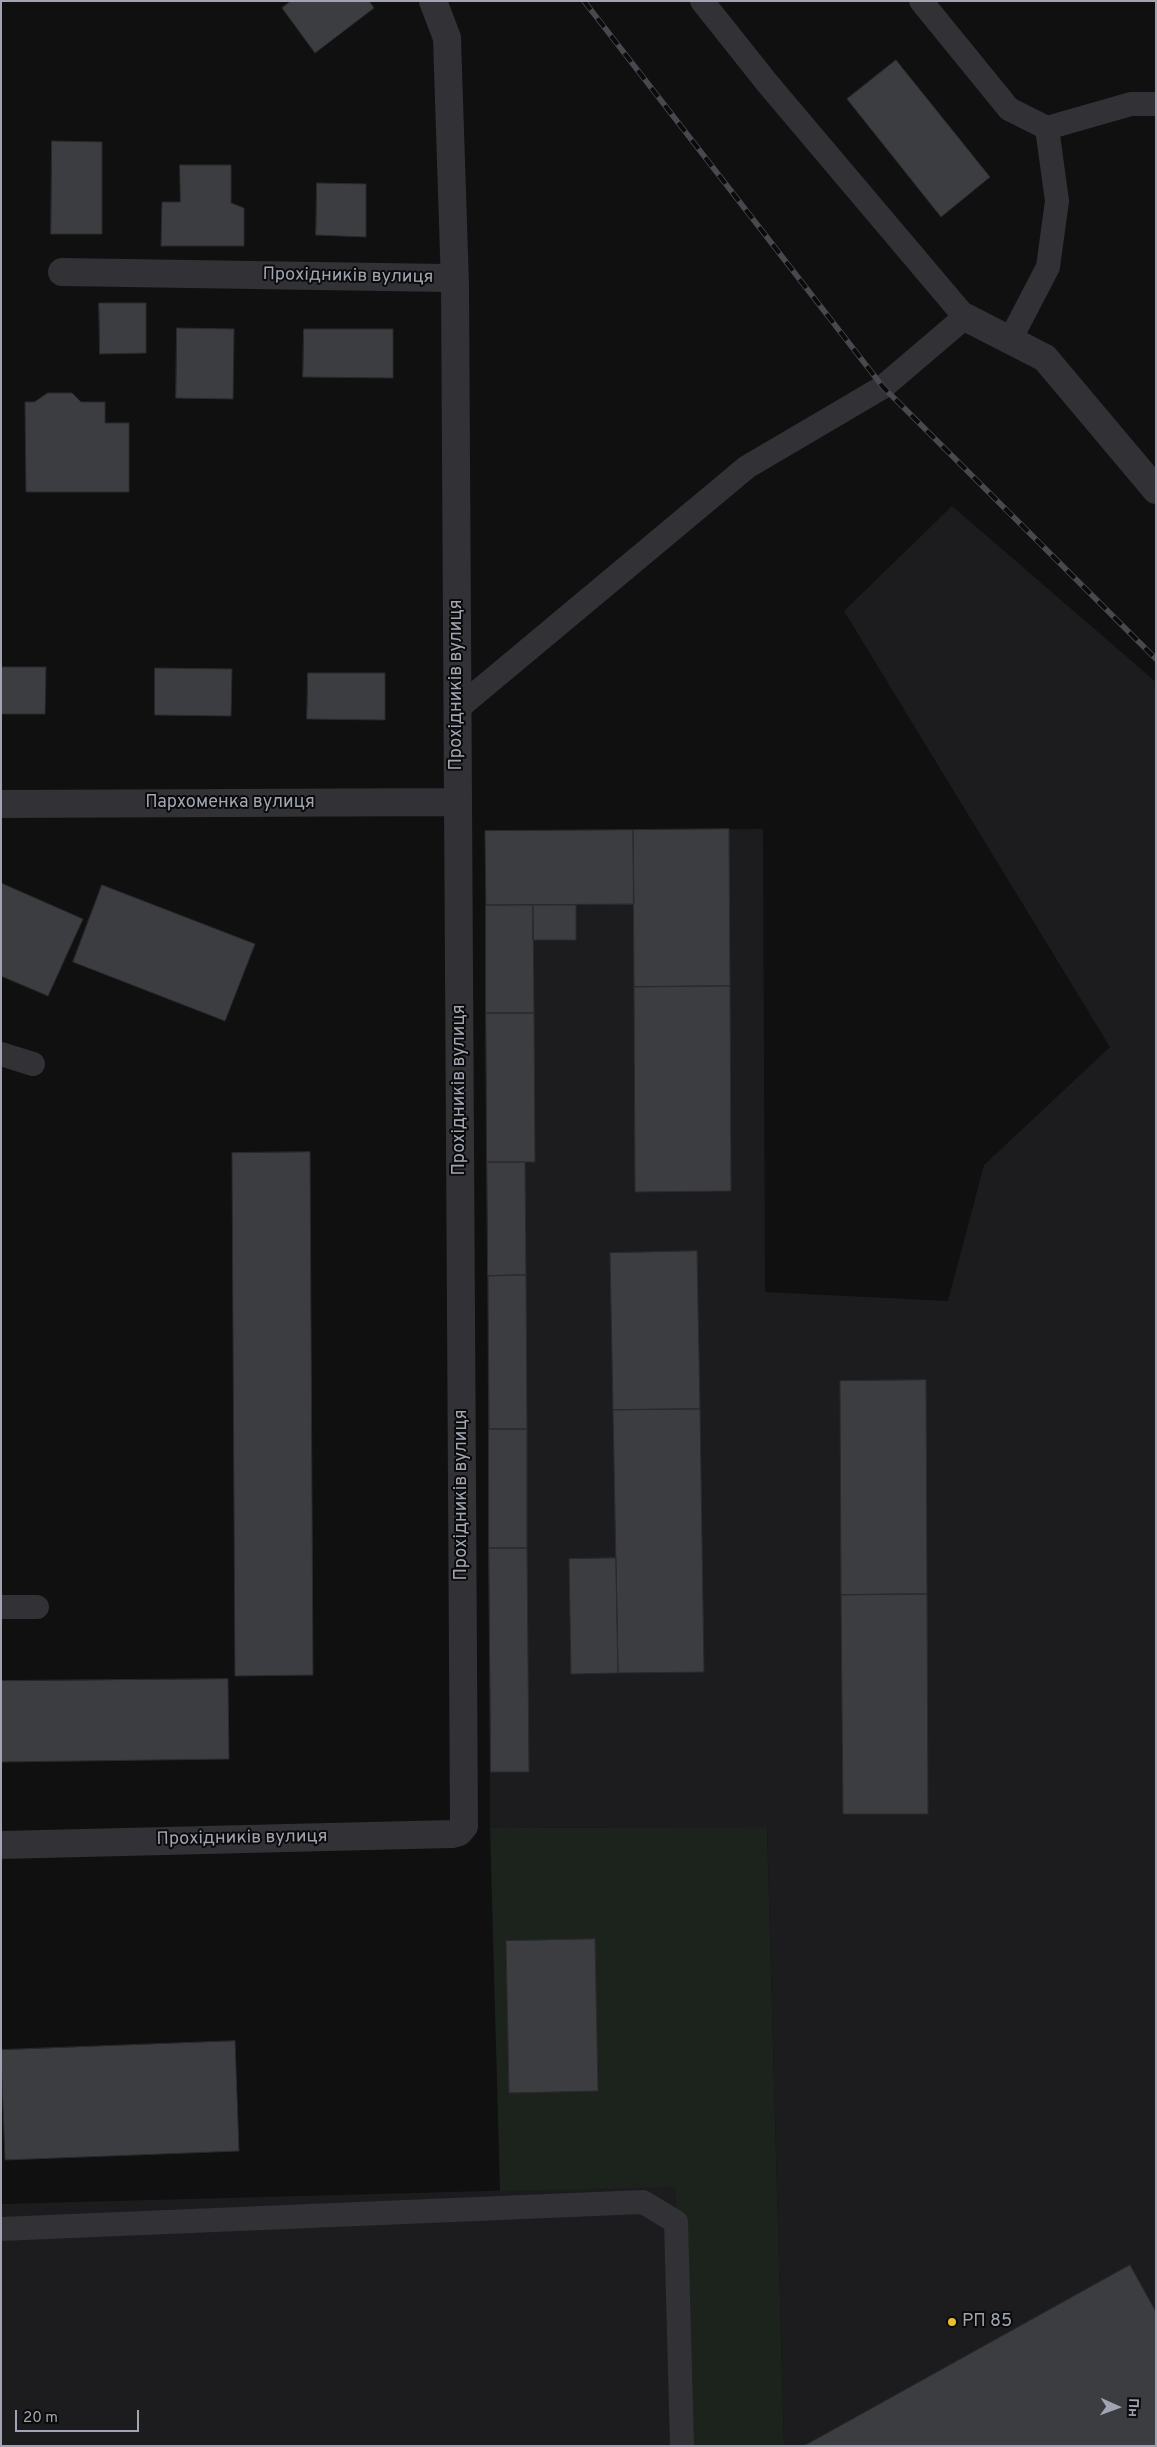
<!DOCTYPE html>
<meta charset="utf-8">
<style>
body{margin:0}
#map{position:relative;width:1157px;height:2447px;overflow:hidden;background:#101011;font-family:Overpass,sans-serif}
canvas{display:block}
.frame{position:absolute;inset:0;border:2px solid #a1a5b2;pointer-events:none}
.north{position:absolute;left:1092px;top:2382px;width:50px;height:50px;-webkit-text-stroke:4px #0b0b0c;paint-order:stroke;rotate:92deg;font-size:14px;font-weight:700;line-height:20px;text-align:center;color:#a1a5b2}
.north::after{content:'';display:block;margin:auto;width:18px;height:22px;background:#a1a5b2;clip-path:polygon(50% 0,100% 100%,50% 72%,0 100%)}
.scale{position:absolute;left:15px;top:2410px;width:124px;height:22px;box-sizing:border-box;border:2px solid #a1a5b2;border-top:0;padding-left:6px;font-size:15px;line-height:18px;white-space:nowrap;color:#a1a5b2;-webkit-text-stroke:4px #0b0b0c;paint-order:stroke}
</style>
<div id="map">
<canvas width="1157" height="2447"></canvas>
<div class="frame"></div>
<div class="north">Пн</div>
<div class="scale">20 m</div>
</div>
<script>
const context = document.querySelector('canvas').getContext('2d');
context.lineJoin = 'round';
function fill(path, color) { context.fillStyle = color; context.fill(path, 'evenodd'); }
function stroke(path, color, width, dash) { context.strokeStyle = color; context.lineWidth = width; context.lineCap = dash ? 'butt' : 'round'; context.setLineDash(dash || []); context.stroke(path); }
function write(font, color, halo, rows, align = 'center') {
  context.font = font + ' Overpass,sans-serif'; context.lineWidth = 4; context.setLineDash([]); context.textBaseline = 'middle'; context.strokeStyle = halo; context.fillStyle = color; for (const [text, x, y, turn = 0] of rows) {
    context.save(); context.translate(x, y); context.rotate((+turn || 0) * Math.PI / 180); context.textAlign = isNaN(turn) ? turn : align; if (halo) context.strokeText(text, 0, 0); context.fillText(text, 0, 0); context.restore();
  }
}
fill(new Path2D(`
 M952,506L1156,682V2446H784L767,1827L490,1828L485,831L763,829L765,1292L948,1301L984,1165L1110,1047L844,611Z
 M675,2186L682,2446H1V2204Z`), '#1c1c1e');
fill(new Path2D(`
 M767,1827L784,2446H682L675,2187L500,2191L490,1828Z`), '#1c231d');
const building = new Path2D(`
 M291,1H369L374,8L315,53L282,8Z
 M896,60L990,177L941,217L847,99Z
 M52,141L102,142V234H51Z
 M180,165H231V203L244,208V246H161L162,202H180Z
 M317,183L366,184V237L316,235Z
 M99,303H146V353L100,354Z
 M177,328L234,329L233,399L176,398Z
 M304,329H393V378L303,377Z
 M48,393H72L81,402H105V423H129V492H26L25,402H34Z
 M1,667H46L45,714H1Z
 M155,668L232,669L231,716L155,715Z
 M308,673H385V720L307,719Z
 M729,829L730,986L634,987L633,830Z
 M633,830L634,904L486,905L485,831Z
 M1,883L83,919L48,996L1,976Z
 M102,885L255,944L225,1021L73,962Z
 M486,905H533L534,1013H486Z
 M533,905H576V940H533Z
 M730,986L731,1191L635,1192L634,987Z
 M486,1013H534L535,1162H487Z
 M310,1152L313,1675L235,1676L232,1153Z
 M487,1162H525L526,1275L488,1276Z
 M697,1251L700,1409L613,1410L610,1253Z
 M526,1275L527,1429H489L488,1276Z
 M926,1380L927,1594L841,1595L840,1381Z
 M700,1409L704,1672L618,1673L613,1410Z
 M489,1429H527V1548H489Z
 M489,1548H527L529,1772H491Z
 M616,1558L618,1673L571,1674L569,1559Z
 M927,1594L928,1814H843L841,1595Z
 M228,1679L229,1759L1,1762V1681Z
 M595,1939L598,2091L509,2093L506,1941Z
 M235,2041L239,2151L5,2160L1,2050Z
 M1130,2265L1156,2312V2446H804Z`);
fill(building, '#3c3d41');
stroke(building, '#2a2a2d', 1);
stroke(new Path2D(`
 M921,1L1009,109L1047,128L1131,104H1156
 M1010,340L1048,267L1057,201L1047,128
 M457,709L747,467L883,387L965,317L768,84L702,1
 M1,1054L33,1064
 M1,1607H37
 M1,2229L643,2202L676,2222L682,2446`), '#313136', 24);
stroke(new Path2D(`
 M433,1L447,38L455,285
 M965,317L1045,358L1156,490
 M1,804L458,802
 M1,1845L452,1834L459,1832L464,1826L455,285L445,278L62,272`), '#313136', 28);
const rail = new Path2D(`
 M584,1L883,387L1156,659`);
stroke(rail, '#48494f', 5.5);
stroke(rail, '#0b0b0c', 4, [11]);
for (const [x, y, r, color] of [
 [952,2322,5,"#edbe2c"]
]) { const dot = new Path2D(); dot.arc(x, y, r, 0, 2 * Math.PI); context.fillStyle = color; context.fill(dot); stroke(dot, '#0b0b0c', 2); }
write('18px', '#a1a5b2', '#0b0b0c', [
 ["Прохідників вулиця",348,277,1],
 ["Прохідників вулиця",457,685,-90],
 ["Пархоменка вулиця",230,803],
 ["Прохідників вулиця",460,1090,-90],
 ["Прохідників вулиця",462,1495,-90],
 ["Прохідників вулиця",242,1839,-1]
]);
write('18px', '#a1a5b2', '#0b0b0c', [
 ["РП 85",962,2322]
], 'left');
</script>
